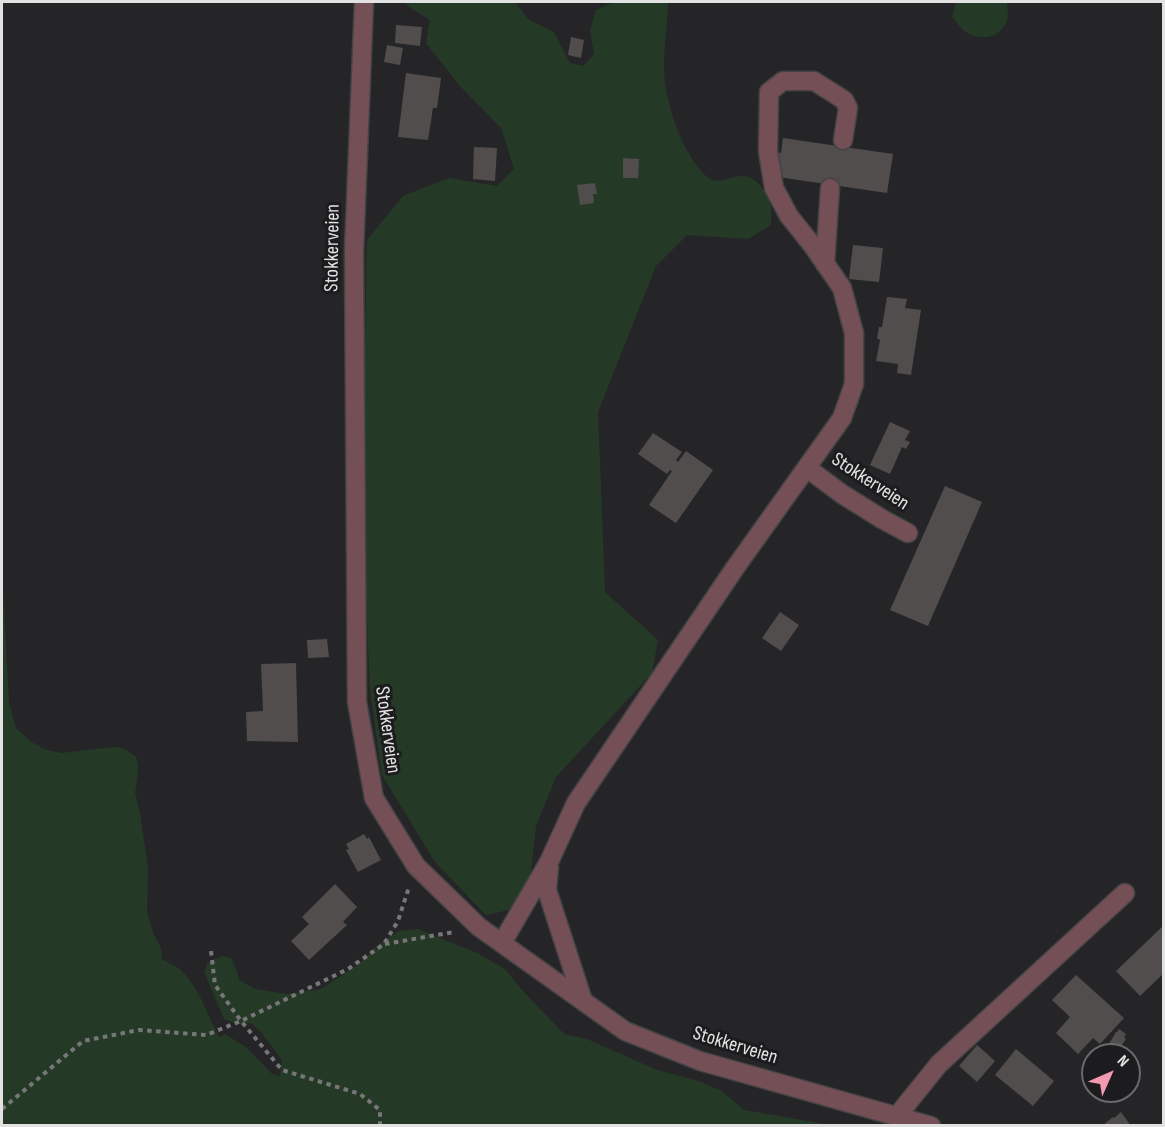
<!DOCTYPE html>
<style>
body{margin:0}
#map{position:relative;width:1165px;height:1127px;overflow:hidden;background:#252528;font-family:"Sofia Sans Condensed",sans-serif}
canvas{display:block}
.frame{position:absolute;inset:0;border:3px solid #e2e2e3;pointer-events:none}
.north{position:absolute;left:1081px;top:1043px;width:60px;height:60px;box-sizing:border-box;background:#1c1c1e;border:2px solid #6b6b6d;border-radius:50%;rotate:45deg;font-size:16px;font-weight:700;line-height:24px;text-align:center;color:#e2e2e3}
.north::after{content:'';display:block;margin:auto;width:21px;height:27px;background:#f19ab1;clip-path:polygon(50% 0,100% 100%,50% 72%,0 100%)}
</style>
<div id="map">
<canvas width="1165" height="1127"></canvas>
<div class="frame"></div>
<div class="north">N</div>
</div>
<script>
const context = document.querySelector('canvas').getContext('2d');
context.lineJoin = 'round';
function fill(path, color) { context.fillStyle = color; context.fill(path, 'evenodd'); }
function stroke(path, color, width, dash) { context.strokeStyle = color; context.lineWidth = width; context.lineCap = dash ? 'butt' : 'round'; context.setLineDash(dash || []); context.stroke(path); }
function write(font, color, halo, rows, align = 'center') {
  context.font = font + ' "Sofia Sans Condensed",sans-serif'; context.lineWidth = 6; context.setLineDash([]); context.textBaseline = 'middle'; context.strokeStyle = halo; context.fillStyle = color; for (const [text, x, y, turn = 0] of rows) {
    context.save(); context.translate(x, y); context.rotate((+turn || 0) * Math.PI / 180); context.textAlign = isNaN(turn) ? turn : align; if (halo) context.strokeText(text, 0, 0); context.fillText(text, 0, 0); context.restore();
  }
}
fill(new Path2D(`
 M409,2H515L529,20L554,32L570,63L583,66L594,54L590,30L596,10L613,2H668C668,22 664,41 664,61C662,95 681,153 706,176C717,186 729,177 741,176C754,175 766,190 770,202C772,208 771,218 771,225L748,239L687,235L656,266L598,412L605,592L658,640L652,673L556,777L536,826L529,889L522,907L486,915L435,862L382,775L370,690L362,504L367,240L403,196L449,178L497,186L514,169L501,128L460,86L426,43L430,20L406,5Z
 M956,2H1007C1007,6 1008,12 1008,16C1005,35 985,42 969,34C962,31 957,22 952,17Z
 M2,568L9,702L16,728L30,741L44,749L61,753L115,747L125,749L136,757L138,764V771L135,793L140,813L148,868L147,912L154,935L161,948L162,959C167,963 173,964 178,968C197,982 208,1016 219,1037L225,1034L247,1048L272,1074L280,1076L282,1060L261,1032L251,1023L237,1024L224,1019L204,972L208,962L222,956L231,958L237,971L239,980L255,989L287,994L321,989L358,965L378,945L399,931L418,929L477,953L505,969L523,991L564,1034L587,1039L657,1070L696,1080L722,1091L744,1110L831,1125H2Z`), '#253a26');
fill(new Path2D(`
 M396,25L422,27L420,46L395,43Z
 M571,37L584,40L581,58L568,55Z
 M387,45L403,48L400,65L384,62Z
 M406,73L441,78L437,108H433L428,140L398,137Z
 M783,138L893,154L887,193L778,177L780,162L773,161L774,152L781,153Z
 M474,147L497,148L495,181L473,179Z
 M623,158L639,159L638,178H623Z
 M595,183L597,194H593L594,203L580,205L577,185Z
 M853,245L883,248L879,282L849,279Z
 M887,297L907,299L905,308L921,310L911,375L897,373L898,364L876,361L880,340L877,338L879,327H882Z
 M890,422L910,431L905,440L910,442L906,449L902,447L890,474L870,465Z
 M653,433L682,452L676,460L678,462L686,451L713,470L676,523L649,505L672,471L670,470L667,474L638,454Z
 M945,486L982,502L928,626L890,610Z
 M780,612L799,625L781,651L762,638Z
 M327,639L329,657L308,658L307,640Z
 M296,663L298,742L247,741L246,712L263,711L261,664Z
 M364,834L367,839L369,837L381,860L358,872L346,850L349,849L346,844Z
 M335,884L357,907L343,922L347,925L309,960L291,941L309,924L302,917Z
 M1164,925V973L1140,996L1116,971Z
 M1076,975L1124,1018L1100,1044L1093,1038L1078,1054L1056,1033L1070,1017L1052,1000Z
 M1119,1029L1126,1034L1124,1037L1126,1039L1117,1052L1116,1051L1114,1054L1106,1049L1116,1032H1117Z
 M977,1045L995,1061L977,1082L959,1066Z
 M1016,1049L1054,1081L1033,1106L995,1075Z
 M1121,1112L1131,1126H1102L1113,1117L1114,1118Z`), '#504d4c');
const minor = new Path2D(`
 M364,2L354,251L357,702L374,798L416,866L479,927L625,1031L700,1061L931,1126
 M825,264L830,188
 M807,468L842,494L882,519L908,533
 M549,867L547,890L583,1001
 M502,943L549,862L576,803L735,568L842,418L854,384V333L842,288L813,246L789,216L774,188L768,151L769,92L783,81H814L844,100L848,108L843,140
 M897,1116L939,1064L1125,893`);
stroke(minor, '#434346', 21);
stroke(new Path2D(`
 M385,944L454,932
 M211,951L215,985L241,1021L282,1070L360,1094L380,1110V1126
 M2,1109L83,1041L139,1030L206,1035L241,1021L348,969L384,944L398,921L409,887`), '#777779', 4, [4.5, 4.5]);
stroke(minor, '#744f55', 18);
write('20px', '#e2e2e3', '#1c1c1e', [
 ["Stokkerveien",333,248,-89],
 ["Stokkerveien",870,482,33],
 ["Stokkerveien",387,730,82],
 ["Stokkerveien",735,1046,17]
]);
</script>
